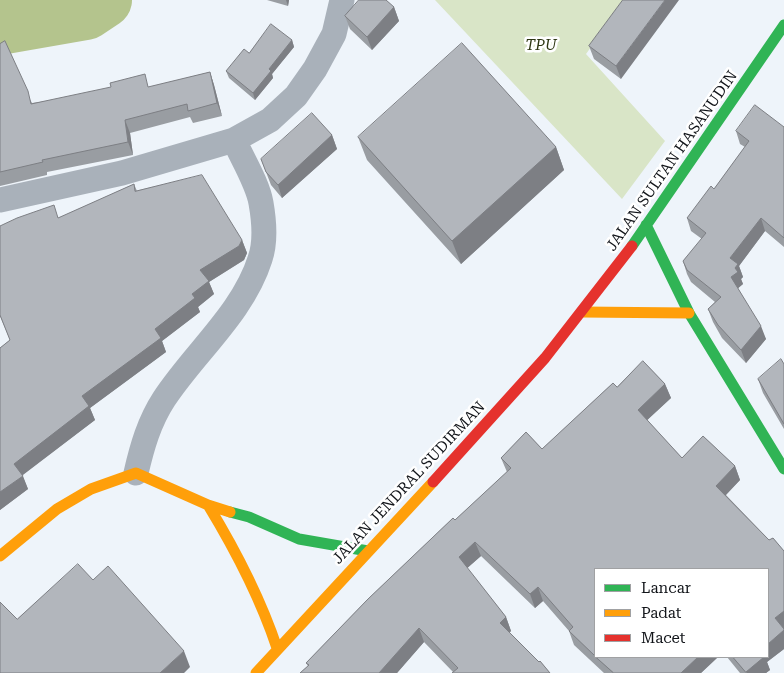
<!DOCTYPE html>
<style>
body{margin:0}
#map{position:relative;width:784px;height:673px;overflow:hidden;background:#eef4fa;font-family:"Roboto Serif",serif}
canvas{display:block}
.legend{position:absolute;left:594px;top:568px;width:175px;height:90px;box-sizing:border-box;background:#fff;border:1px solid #a0a1a3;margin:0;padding:6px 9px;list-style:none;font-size:15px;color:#111419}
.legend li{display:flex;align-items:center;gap:10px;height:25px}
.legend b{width:25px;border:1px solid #a0a1a3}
</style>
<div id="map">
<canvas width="784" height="673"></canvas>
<ul class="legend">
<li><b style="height:6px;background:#30b455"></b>Lancar</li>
<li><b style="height:6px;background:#ff9f0a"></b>Padat</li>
<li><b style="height:6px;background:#e5322d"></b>Macet</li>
</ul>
</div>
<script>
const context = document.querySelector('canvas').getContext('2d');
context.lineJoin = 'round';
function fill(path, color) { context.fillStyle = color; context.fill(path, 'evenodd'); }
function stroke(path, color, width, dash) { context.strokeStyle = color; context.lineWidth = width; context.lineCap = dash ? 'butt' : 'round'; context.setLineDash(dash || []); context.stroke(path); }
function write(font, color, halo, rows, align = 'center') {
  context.font = font + ' "Roboto Serif",serif'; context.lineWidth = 5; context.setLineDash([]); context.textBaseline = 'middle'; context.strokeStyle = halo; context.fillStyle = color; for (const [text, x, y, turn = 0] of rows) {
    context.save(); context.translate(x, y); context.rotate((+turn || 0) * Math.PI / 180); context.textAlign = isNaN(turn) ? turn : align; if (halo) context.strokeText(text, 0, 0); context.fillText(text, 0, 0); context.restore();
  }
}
fill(new Path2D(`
 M435,0H625L586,54L665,141L622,199Z`), '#d9e5c7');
stroke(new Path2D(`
 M0,27L86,12L104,0`), '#b4c48d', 56);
stroke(new Path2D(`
 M0,200L122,173L234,140L270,120L296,96L315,69L334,34L342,0
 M136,473C142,447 149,422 164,399C194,353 243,313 260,259C266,242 264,220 261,203C258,184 242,158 234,140`), '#a9b1ba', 25);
stroke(new Path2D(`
 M646,225L689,313L784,469
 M632,246L784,25
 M230,512L249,517L299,539L368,551`), '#30b455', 11);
stroke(new Path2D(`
 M582,312L689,313
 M208,505C236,551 260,597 277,648
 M0,556L57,509L91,489L136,473L208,505L230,512
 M256,673L433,482`), '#ff9f0a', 11);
stroke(new Path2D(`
 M433,482L545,358L632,246`), '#e5322d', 11);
fill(new Path2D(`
 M267,0H289L288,6Z
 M623,0L621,79L594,59L589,46Z
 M394,7L399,21L372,50L350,29L345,16Z
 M292,40L294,47L272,74L273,78L255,100L229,78L226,71L249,53Z
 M0,44L32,103L150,87L210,72L214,85L222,116L193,123L190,117L130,133L133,155L47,172V175L0,186Z
 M784,127V247L765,231L739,266L743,277L741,279L743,284L738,288L766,339L746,363L722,338L713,322L708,309L715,302L691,282L687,274L683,261L702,239L691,231L687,218L714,189L745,147L740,144L736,131Z
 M332,135L337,149L282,198L271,185L261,159Z
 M358,137L556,147L564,170L461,264L367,160Z
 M134,184L137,191L242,240L247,253L244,260L209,282L214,294L198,307L200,312L162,341L166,352L90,408L95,420L22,475L28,489L0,510V348L10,340L0,316V226L59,218Z
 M643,361L665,384L671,398L647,420L682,458L703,436L735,466L740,480L726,495L769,540L773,538L784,551V649L767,662L770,670L766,673H740L727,657H768V569H595V657H718L701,673H604L574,645L569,631L543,601L535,608L481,556L467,568L506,617L511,631L509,633L539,662L540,661L550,673H452L453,672L424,642L397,673H300L308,666L306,663L368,599L453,518L455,520L507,472L501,458L526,432L542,449L613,383L617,387Z
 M784,364V429L763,393L758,379Z`), '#999da2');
fill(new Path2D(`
 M286,0H289L288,6Z
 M665,0H679L621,79L616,66Z
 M394,7L399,21L372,50L367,37Z
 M292,40L294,47L272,74L273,78L255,100L253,93L269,69Z
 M210,72L214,85L222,116L217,103Z
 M125,120L130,133L133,155L128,142Z
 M332,135L337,149L282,198L278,185Z
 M556,147L564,170L461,264L452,241Z
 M761,218L765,231L739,266L743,277L741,279L743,284L736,290L731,277L730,258Z
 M242,240L247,253L244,260L209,282L214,294L198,307L200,312L162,341L166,352L90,408L95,420L19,478L14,464L82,396L192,294L200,270Z
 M761,326L766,339L746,363L741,350Z
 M665,384L671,398L643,424L638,410Z
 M735,466L740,480L721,500L716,486Z
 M23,476L28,489L0,510V492Z
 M475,542L481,556L464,571L459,557Z
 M538,587L543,601L535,608L530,594Z
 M784,611V629L775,618Z
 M506,617L511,631L505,637L500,623Z
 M419,628L424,642L397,673H379Z
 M784,630V649L767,662L770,670L766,673H747L746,672L762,657H768V644Z
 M184,651L190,667L184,673H160Z
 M698,657H718L701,673H681Z`), '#7d7f84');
const building = new Path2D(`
 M359,0H386L394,7L367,37L345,16Z
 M623,0H665L616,66L589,46Z
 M271,24L292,40L269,69L271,71L253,93L226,71L244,49L249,53Z
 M5,41L28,91L31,104L111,87L110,83L145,74L148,87L210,72L217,103L188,111L187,104L125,120L128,142L42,160L43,162L0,172V44Z
 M462,43L556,147L452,241L358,137Z
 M755,105L784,127V238L761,218L730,258L738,264L735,268L738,272L731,277L761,326L741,350L718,325L708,309L721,297L687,270L683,261L706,233L687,218L711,186L714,189L749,141L736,131Z
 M312,113L332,135L278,185L266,172L261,159Z
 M202,175L242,240L239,246L200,270L209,281L192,294L195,298L155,329L161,338L82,396L89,406L14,464L23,476L0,492V348L10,340L0,315V226L17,218L54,205L58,218L134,184L135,191Z
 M781,359L784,364V424L758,379Z
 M643,361L665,384L638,410L682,458L703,436L735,466L716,486L769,540L773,538L784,551V611L775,618L784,629V630L768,644V569H595V656L569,631L573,627L538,587L530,594L475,542L459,557L506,617L500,623L539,662L540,661L550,673H452L458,668L419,628L379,673H300L309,665L306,663L368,599L453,518L455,520L511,468L501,458L526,432L542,449L613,383L617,387Z
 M78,564L93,580L108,566L184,651L160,673H0V602L17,619Z
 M596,657H698L681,673H614Z
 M733,657H764L746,672Z`);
fill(building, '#b2b6bc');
stroke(building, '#7d7f84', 1);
write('italic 15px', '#2d3612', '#fff', [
 ["TPU",541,46]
]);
write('15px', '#111419', '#fff', [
 ["JALAN SULTAN HASANUDIN",672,161,-55],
 ["JALAN JENDRAL SUDIRMAN",409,483,-47]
]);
</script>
